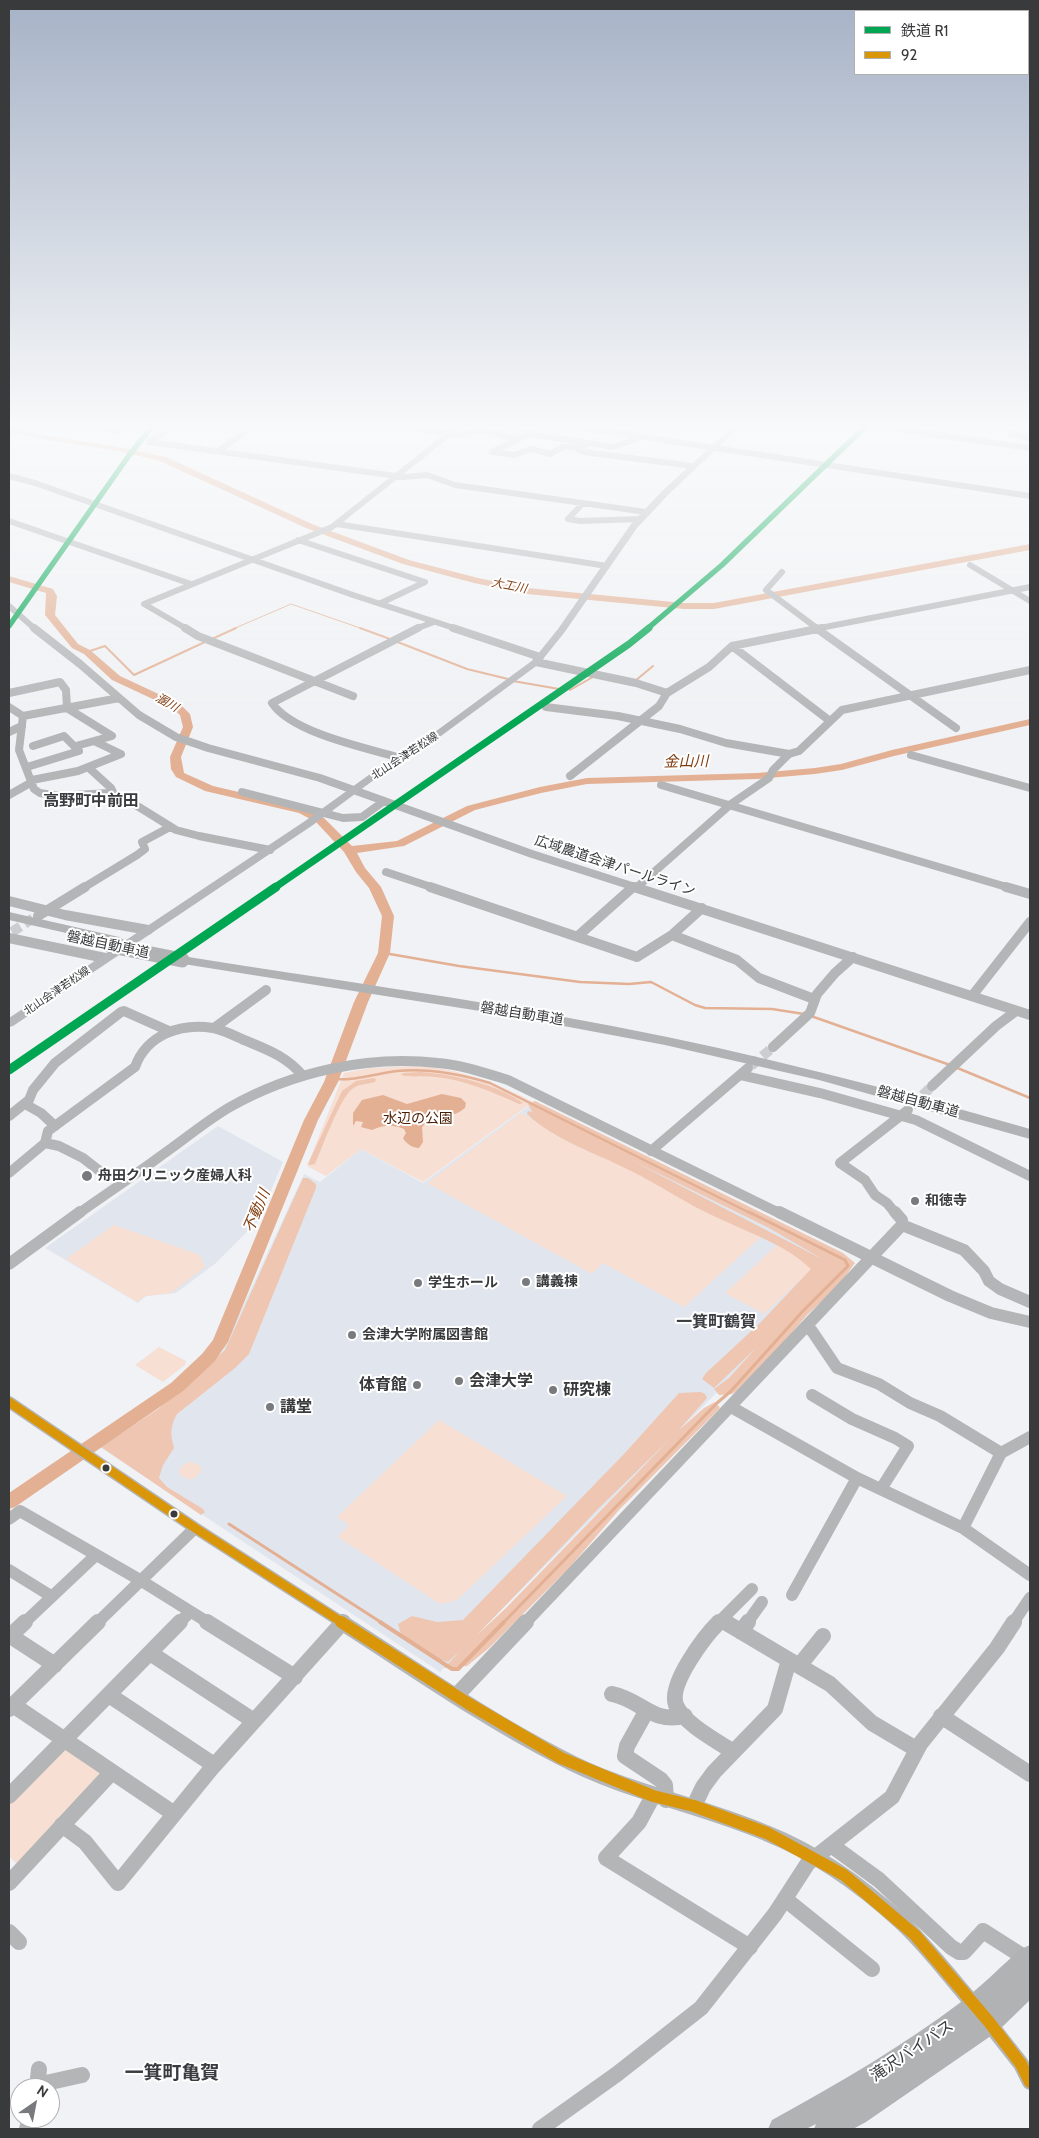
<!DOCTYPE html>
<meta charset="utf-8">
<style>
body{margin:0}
#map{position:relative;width:1039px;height:2138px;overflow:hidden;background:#f0f2f5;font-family:Cabin,"Noto Sans JP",sans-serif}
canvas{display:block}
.frame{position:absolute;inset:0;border:10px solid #393a3c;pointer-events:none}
.legend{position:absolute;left:854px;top:10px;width:175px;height:65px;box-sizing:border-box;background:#fff;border:1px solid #b0b0b1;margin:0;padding:6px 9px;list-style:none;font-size:15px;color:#393a3c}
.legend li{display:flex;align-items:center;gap:10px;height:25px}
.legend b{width:25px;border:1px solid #b0b0b1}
.north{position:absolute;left:10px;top:2078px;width:50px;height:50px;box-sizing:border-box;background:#fff;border:1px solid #b0b0b1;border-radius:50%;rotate:33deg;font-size:14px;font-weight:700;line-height:20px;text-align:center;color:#393a3c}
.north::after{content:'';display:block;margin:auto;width:18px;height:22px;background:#797a7d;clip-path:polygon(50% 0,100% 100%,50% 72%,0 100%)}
</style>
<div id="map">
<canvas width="1039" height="2138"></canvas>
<div class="frame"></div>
<ul class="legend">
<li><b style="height:6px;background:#00a651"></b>鉄道 R1</li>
<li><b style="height:6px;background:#da9609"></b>92</li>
</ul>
<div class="north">N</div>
</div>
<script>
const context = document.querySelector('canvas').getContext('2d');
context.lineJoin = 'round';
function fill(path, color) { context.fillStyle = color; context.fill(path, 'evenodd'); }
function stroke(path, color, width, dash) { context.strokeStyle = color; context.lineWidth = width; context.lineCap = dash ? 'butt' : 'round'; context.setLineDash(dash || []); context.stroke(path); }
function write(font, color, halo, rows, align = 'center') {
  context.font = font + ' Cabin,"Noto Sans JP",sans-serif'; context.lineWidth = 4; context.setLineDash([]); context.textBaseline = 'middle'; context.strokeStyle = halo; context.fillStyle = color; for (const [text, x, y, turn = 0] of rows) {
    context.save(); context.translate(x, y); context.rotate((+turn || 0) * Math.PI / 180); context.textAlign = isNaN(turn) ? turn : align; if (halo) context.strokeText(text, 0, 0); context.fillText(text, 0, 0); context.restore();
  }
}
fill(new Path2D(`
 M534,1102L848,1260L440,1672L100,1447L158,1410L222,1352L304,1174L320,1182L361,1149L423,1183Z
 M218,1126L283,1162L258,1221L216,1263L176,1293L146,1296L138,1303L45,1248Z`), '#e1e6ee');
fill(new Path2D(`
 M419,1066C460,1069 496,1083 533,1102L423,1182L361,1149L326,1176L307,1166L344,1073L370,1068Z
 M521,1113L763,1235L684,1307L603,1263L592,1274L427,1183Z
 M114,1225L200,1255L205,1267L171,1293L146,1296L137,1302L66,1259Z
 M777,1245L816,1265L764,1314L725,1293Z
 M159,1347L186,1361L185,1365L163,1382L135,1365Z
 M439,1420L567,1496L457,1600L440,1604L338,1537L349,1525L337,1517Z
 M191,1462L201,1466V1472L193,1479H187L180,1475L179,1469L184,1464Z
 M65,1744L108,1773L19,1866L9,1856V1800Z`), '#f7dfd4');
fill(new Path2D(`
 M420,1072C452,1074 497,1084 523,1103L519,1104C493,1092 465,1080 436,1077C425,1075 412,1078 401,1075L403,1073Z
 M373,1078L376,1079L375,1082C367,1084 359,1084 352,1089C340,1098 322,1148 315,1164L310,1165L308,1164L342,1091L356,1081Z
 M535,1101L843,1253L855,1263L839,1285L807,1315L748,1384L732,1394L719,1395L714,1389L729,1378L756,1348L714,1388L702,1379L706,1373L760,1323L811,1269C786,1245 750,1233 718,1218C688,1205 660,1185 631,1171C596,1153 556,1141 527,1114L528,1111L532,1112L528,1104ZM627,1158L769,1228L824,1260Z
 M303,1178H308L316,1184V1188L249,1354L235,1368L177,1414C170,1427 170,1434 174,1448L163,1465L159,1478L167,1487L203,1509L205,1512L201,1515L101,1447L158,1409L225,1350Z
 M701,1392L705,1394L707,1398L678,1431L704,1408L715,1402L720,1408L619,1510L569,1568L489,1648L467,1666L444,1668L461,1650L448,1662L432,1657L402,1638L398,1624L412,1616L437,1622L463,1620L624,1454L679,1393ZM672,1437L506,1608L477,1635L597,1510Z`), '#eec6b1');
fill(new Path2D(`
 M442,1094L461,1098L466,1103L465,1108C449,1120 446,1112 434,1117C429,1118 426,1124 422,1127L423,1142L419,1148C413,1148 406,1144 403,1138L406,1133L404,1129C392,1124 383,1125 372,1130L361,1127L363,1122L356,1121L353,1126V1113L362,1100L383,1095L407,1104Z`), '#e3b094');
stroke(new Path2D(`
 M233,629L291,604L363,629`), '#e3b094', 1);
stroke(new Path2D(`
 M360,628L390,639
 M212,639L236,628
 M395,641L467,669L508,679
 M87,652L105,646L134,675L207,641
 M513,681L559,689
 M635,681L653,666
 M570,690L593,677`), '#e3b094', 2);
stroke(new Path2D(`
 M384,953L459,966L580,982L629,984L651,982L695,1005L705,1008L772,1009L804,1014
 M811,1016L950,1065
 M955,1067L1030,1098
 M331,1079C354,1081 375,1074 397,1071C429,1068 460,1074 490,1083L752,1214`), '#e3b094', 2.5);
stroke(new Path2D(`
 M229,1524L382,1623
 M503,1623L717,1403L731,1391L802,1312L848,1266L845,1260L749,1212`), '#e3b094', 3);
stroke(new Path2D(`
 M380,1622L452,1669H458L504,1622`), '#e3b094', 4);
fill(new Path2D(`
 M9,427L42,435L118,447L166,457L312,524L409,560L478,578L527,588L684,603H714L1030,544V550L714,609H684L527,594L474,583L403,564L306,528L160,461L118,451L42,439L9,431Z
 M9,576L53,589L57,596L55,615L78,644L90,650L120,676L180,704L190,714L193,727L181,757L184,773L213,786L307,808L324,818L352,846L397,841L467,806L540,787L587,778L757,773L815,768L841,764L892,750L1030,719V725L894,756L842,770L815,774L757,779L587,784L541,793L475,810L404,846L357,853L365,868L381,887L394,916L390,953L368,1002L338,1082L318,1120L228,1342L214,1362L183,1391L15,1507L9,1509V1493L171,1383L202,1354L213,1340L304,1120L324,1082L354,1002L378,953L382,916L369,888L356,872L344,852L316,822L299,813L205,791L176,777L171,769L170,757L183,727L180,715L172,708L112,680L84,654L72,648L45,615L46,593L9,582Z`), '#e3b094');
stroke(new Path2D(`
 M12,932L35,917
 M751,1066L773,1047
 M912,1106L932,1086`), '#cbcdd0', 10, [10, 5]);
stroke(new Path2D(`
 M87,423L93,427L119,431
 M178,423L149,442L404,477L427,475L455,485L646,512
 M376,423L456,434L482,431L518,439
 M552,423L1030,496
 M729,423L740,425
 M956,423L972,425
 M1027,423L1030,424
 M876,426L1030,448
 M990,431L993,423
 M528,434L589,443L582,447H563L550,454L532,449L514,455L492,452Z
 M1011,434L1030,438
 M9,435L25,430L20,428L28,423
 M589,443L613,447L636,439
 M582,448L579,450L584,452L693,466
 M218,451L259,423
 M9,476L35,483L353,595L457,629
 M583,503L568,519L580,521L640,519
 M9,521L191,584
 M337,524L607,566
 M298,540L425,582
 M970,565L1030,601
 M782,572L766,590L818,629
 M381,603L425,582
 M34,628L36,629
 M187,629L144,604L332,527L463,423
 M415,629L434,622
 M815,629L1030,587`), '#b4b5b6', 6);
stroke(new Path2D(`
 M34,628L80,664L139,715L176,737L208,748L320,778L532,854L638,888
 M185,628L198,636L353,696
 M453,628L540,657
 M816,628L956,728
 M732,646L830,721
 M536,662L636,683L667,693L659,706L570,776
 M9,693L60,682L66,690L67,708
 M667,693L709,667L732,646L822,628
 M9,707L23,716L19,750L34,789L40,793L59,796L109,793L126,799L176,830L199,836L270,850
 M546,707L618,716L680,729L726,743L789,754
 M67,708L112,736L76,746
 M23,716L119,698
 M9,732L22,726
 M911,755L1030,788
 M401,758C366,748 292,733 272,703L418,628
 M27,767L79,751L64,736L33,746
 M89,768L111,788L114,794
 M32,780L78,771L121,754L96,742
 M661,785L1010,888
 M242,792L343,818L362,817L384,801
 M9,795L32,782
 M386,872L434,888
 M83,888L137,855L145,849L142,842L170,827
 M636,888L731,804L769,778L773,770L789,754L799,751L842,710L1030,670`), '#b4b5b6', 8);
stroke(new Path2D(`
 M430,887L637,957L672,935L702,908
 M634,887L1030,1015
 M1006,887L1030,894
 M9,901L65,915L148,930
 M38,916L85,887
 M672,935L737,960L759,978L814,999
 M578,936L633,887
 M9,938L105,958
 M972,996L1030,922
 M214,1028L266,990
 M773,1047L810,1013L817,994L835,973L853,957
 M741,1075L820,1093L916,1120L1030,1176
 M932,1086L996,1026L1016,1011
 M25,1104L41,1113L55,1126
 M9,1116L29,1100L33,1090L55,1063L121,1012L124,1011L169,1031
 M45,1143L48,1131L135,1067C147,1034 181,1023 213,1028C225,1030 238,1038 249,1042C271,1051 288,1058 303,1076
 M651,1151L748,1068
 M9,1173L45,1143L59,1146L83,1158L106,1176H131
 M78,1214C106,1194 135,1175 162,1155C185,1139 206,1121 230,1107C292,1072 367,1055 438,1063C462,1065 485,1073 508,1080L781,1214
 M896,1214L887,1203L875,1195L865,1180L840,1163L908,1110`), '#b4b5b6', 10);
stroke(new Path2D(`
 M779,1212L950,1296L991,1313L1030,1322
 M895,1212L902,1220V1225L964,1250L984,1271L989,1281L1000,1289L1030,1302
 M9,1264L80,1212
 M806,1327L812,1331L837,1368L879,1384L910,1403L940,1416L1001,1453
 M812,1395L852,1419L895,1438L908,1446L881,1489
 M9,1402L195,1528L343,1623
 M731,1407L857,1478L963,1528L1030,1575
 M9,1519L20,1511L140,1580L209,1623
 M963,1528L1001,1453L1030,1437
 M9,1570L51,1596
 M792,1595L857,1478
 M722,1620L727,1623
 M24,1623L96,1555
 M97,1623L195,1528
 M179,1623L190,1612
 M525,1623L902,1225
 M718,1623L752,1589
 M747,1623L762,1602
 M1013,1623L1030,1598`), '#b4b5b6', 12);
stroke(new Path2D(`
 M207,1622L295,1677
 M341,1622C413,1668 484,1718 560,1757C625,1792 698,1804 766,1833C816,1853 861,1885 901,1922C928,1947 951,1979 976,2007
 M719,1622C705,1636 668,1684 676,1705C683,1723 717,1741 732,1751
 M725,1622L789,1660
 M741,1632L748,1622
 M9,1635L55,1665
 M9,1637L25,1622
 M150,1653L254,1721
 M799,1666L823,1636
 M612,1694C642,1700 651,1724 685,1716
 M109,1695L214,1765
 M457,1695L526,1622
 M13,1705L173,1813
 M9,1709L98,1622
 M647,1710L627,1746L625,1756L661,1780L665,1785L666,1800
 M941,1716L1030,1774
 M9,1796L180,1622
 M653,1796L639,1822L606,1858L750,1947
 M694,1806L703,1787L714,1772L775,1709L789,1660L830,1684L872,1723L916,1749
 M62,1825L85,1842L118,1883L211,1769L343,1622
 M831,1845L879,1880L951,1947L959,1952H964L983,1931L1027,1959
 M9,1883L112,1772
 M785,1899L872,1969
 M9,1932L19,1942
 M988,2022L1021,2064L1030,2082
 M37,2085L82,2075
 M37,2088L39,2069
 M27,2129L30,2118
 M540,2129L617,2074L701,2008L775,1914L808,1863L892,1797L920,1744L997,1648L1014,1622`), '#b4b5b6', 16);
fill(new Path2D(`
 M737,423H744L669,494L637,528L564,633L539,664L430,744L390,768L313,825L13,1026L9,1027V1018L305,821L384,764L424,740L533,660L558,629L631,524L663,490Z`), '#b6b7ba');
fill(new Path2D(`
 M9,912L119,937L126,941L119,945L9,920Z
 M182,956C325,979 469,998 612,1026C753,1053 892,1089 1030,1129V1139L819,1080L665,1045L505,1015L177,963L175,960L177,957Z
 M1030,1945V2000L998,2031L866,2122L853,2129H814L816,2124L806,2129H768L772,2120C837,2084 902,2047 961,2002C982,1986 1001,1966 1021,1949Z`), '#b1b2b4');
const rail = new Path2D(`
 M9,626L130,454L155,423`);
stroke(rail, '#b0b1b3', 2.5);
stroke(rail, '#fff', 1, [4.5]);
stroke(new Path2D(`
 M9,606L34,628`), '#b4b5b6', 6);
stroke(new Path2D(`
 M111,946L182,960`), '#b1b2b4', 15);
stroke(new Path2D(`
 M9,1402L195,1528L343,1623`), '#da9609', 9);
stroke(new Path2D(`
 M341,1622L469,1704L561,1758L653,1796L694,1806L767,1833L844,1875L915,1935L989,2022L1021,2064L1030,2082`), '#da9609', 12);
stroke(new Path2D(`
 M9,626L130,454L155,423
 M647,629L722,565L869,423`), '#00a651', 5.5);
stroke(new Path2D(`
 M274,888L629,644L649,628`), '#00a651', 7);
stroke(new Path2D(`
 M9,1070L276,887`), '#00a651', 9);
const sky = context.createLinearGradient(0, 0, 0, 723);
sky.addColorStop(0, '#a6b2c6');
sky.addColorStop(0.59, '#f8f9fa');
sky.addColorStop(1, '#f8f9fa00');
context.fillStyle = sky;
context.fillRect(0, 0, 1039, 723);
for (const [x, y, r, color] of [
 [87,1176,6,"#797a7d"],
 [915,1201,5,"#797a7d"],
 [526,1282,5,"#797a7d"],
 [418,1283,5,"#797a7d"],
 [352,1335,5,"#797a7d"],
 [459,1381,5,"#797a7d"],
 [417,1385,5,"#797a7d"],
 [553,1390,5,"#797a7d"],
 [270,1407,5,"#797a7d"],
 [106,1468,4.5,"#393a3c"],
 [174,1514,4.5,"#393a3c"]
]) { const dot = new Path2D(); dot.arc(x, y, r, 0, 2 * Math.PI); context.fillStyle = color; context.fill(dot); stroke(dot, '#fff', 2); }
write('11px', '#393a3c', '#fff', [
 ["北山会津若松線",405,756,-33],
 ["北山会津若松線",57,991,-34]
]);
write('italic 12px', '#813e12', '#fff', [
 ["大工川",509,586,11],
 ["溷川",167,703,30]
]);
write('14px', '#393a3c', '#fff', [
 ["広域農道会津パールライン",615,866,18],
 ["磐越自動車道",108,945,12],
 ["磐越自動車道",522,1014,9],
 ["磐越自動車道",918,1102,15]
]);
write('14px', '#4b1d00', '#fff', [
 ["水辺の公園",418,1119]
]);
write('bold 14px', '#393a3c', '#fff', [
 ["舟田クリニック産婦人科",98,1176],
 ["和徳寺",925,1201],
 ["講義棟",536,1282],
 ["学生ホール",428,1283],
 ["会津大学附属図書館",362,1335]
], 'left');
write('italic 15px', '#813e12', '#fff', [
 ["金山川",686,762,-1],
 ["不動川",257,1211,-67]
]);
write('bold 16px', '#393b3f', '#fff', [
 ["高野町中前田",91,801],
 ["一箕町鶴賀",716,1322]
]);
write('bold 16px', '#393a3c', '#fff', [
 ["会津大学",469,1381],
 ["体育館",407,1385,"right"],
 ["研究棟",563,1390],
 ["講堂",280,1407]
], 'left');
write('16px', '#393a3c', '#fff', [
 ["滝沢バイパス",912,2051,-34]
]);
write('bold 19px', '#393b3f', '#fff', [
 ["一箕町亀賀",172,2073]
]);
</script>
